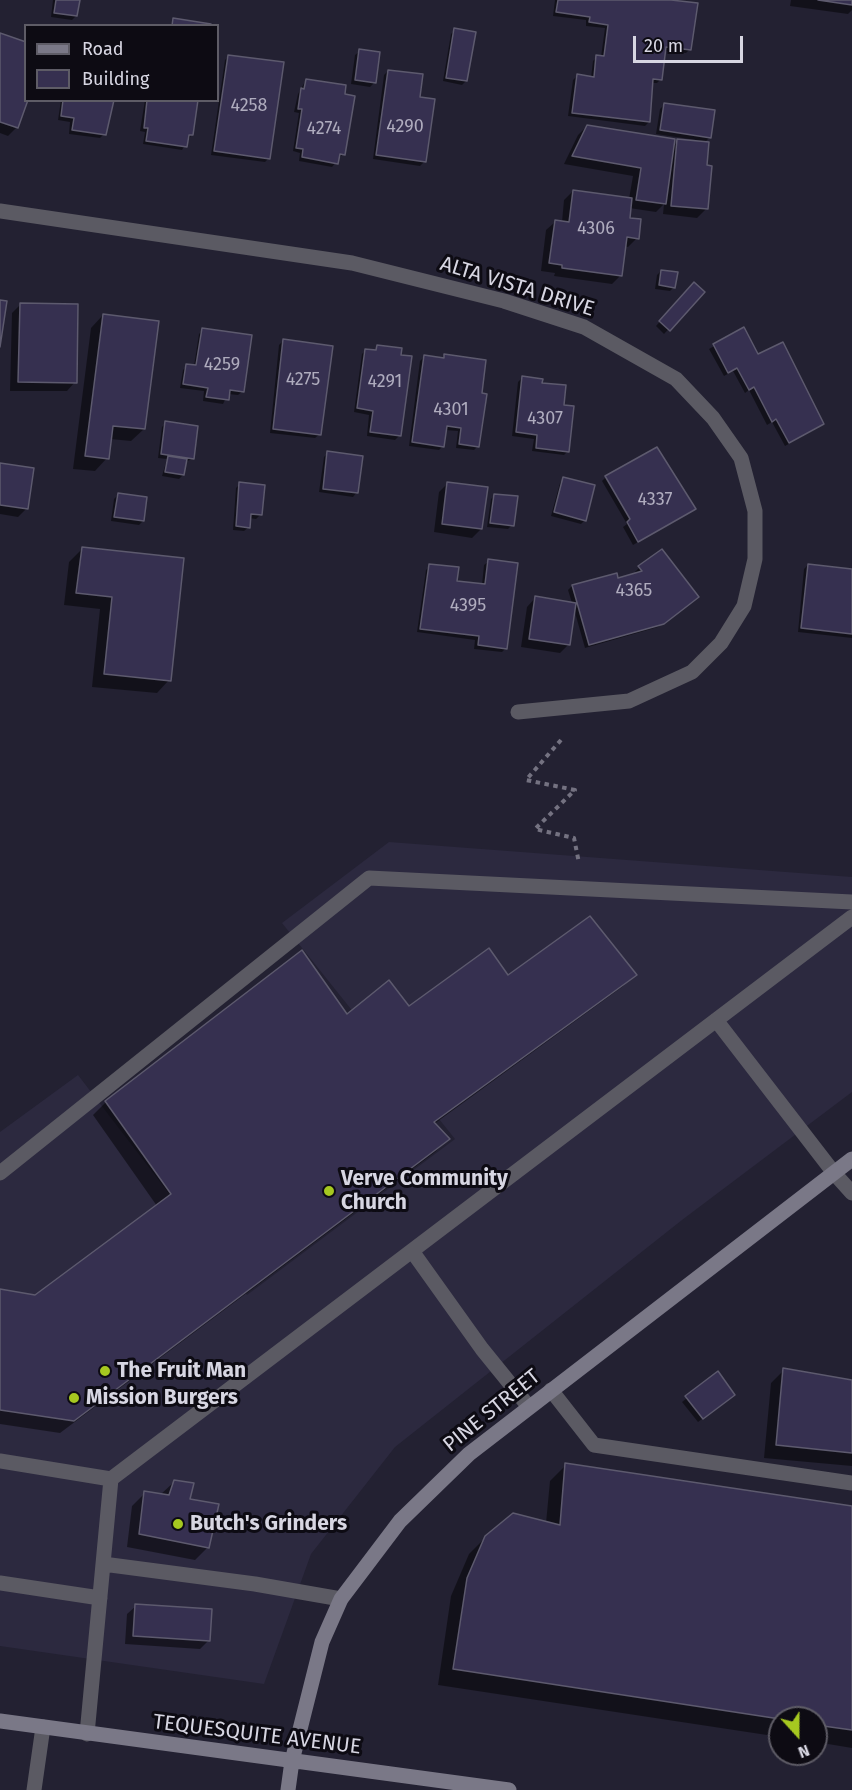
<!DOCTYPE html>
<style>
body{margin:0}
#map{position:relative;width:852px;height:1790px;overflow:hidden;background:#232132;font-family:"Fira Sans",sans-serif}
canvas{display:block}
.legend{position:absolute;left:24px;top:24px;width:195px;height:78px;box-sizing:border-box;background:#0d0b13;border:2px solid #5e5c66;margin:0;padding:8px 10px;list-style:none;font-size:18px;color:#d7d6e2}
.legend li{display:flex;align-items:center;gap:12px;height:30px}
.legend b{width:30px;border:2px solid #5e5c66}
.north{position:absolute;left:768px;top:1706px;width:60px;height:60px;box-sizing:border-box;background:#0d0b13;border:2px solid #5e5c66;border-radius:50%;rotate:159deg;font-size:16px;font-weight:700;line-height:24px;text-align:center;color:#d7d6e2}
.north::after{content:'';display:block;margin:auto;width:21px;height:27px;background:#a6c820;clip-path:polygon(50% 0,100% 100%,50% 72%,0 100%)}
.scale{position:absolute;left:633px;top:36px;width:110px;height:27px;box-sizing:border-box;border:3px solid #d7d6e2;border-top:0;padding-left:8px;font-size:18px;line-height:21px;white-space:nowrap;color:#d7d6e2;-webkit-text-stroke:4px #0d0b13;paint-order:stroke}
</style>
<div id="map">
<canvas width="852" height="1790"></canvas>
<ul class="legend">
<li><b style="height:8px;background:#7a7887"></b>Road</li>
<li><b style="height:16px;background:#363050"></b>Building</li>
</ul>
<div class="north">N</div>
<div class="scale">20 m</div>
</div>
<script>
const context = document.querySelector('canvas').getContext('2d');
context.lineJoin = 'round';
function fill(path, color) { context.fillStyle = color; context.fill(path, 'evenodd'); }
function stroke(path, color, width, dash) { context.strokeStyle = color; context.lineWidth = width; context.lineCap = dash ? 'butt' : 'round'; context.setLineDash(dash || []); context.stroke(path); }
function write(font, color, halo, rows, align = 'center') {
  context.font = font + ' "Fira Sans",sans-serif'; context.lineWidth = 6; context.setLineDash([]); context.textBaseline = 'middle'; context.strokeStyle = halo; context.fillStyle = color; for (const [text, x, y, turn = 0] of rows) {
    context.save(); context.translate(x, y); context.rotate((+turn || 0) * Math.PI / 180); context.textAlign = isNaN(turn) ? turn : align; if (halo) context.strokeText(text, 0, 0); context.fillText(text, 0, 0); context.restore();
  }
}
fill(new Path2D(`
 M389,842L852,877V1092L682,1220L395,1447L311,1554L264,1684L0,1646V1132L78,1075L247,1295L455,1139L282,923Z`), '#2c293f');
fill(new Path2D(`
 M53,0H78L76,16L72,20L51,17Z
 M555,0H659L690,49L686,53L664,51L661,79L657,83H651L649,122L645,126L568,116L573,80L577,76L591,78L593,61L597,57H601L605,28L586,26V20L553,16Z
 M791,0H852V10L848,14L790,6Z
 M455,30L466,81L462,85L443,81L451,34Z
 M0,35L27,100L16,128L8,136L0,133Z
 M360,51L374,83L370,87L351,84L355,55Z
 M229,56L269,158L265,162L211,155L225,60Z
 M388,71L418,98L424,162L420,166L373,159L384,75Z
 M306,80L343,154L332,167L299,161L300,153L293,151L299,113L294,112L298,94Z
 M61,100H112L104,134L100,138L69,134L70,122L58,120Z
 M145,100H197L192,134L182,150L143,144L145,132L140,131Z
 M664,105L710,137L704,143L706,209L697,218L663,214L664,204L656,212L629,208L628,219L637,238L628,247L624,246L621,275L612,284L554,276L555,273L541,271L546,230L555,222H562L564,200L573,191L629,199L633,176L564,164L578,135L587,126L673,146L678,141L696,142V140L656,134L660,109Z
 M661,271L674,287L670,291L655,289L657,275Z
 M694,284L703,292L664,334L656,326Z
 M20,305L75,382L67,391H10L12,313Z
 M103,315L144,429L131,441L110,439L107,458L95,471L73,469L91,328Z
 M744,329L758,357L822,424L818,428L785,446L772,422L767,425L749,390L745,393L733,371L724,376L709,349Z
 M203,330L243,391L238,395L228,394L223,404L203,401L204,391L180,388L183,370L187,366H194L199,334Z
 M283,341L320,434L315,438L270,433L279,345Z
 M378,347L399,436L395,440L367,436L369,415L354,412L362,354L366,350L373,351Z
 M445,356L478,446L474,450L456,448L458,431L445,430L443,446L439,450L409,446L420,361L424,357L442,359Z
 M522,378L541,384L562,406L568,451L564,455L532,451L534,439L512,436L518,382Z
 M166,423L193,458L186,462L183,475L179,479L162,476L167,459L158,458L162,427Z
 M328,453L357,492L353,497L319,492L324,457Z
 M0,465L27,508L18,517L0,514Z
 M606,477L694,509L633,545L623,527L627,524L602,481Z
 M564,479L585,520L581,524L551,516L560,483Z
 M448,483L481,529L472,538L434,532L439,492Z
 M240,484L261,514L256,519L249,518V527L244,531L233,530L236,488Z
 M118,495L143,521L139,525L111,521L114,499Z
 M495,495L512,525L508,529L487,527L491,499Z
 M82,549L169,680L157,693L92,687L100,609L64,605L69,562Z
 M662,551L693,601L658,627L585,648L574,609L569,644L560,653L521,647L527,607L535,598L572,603L568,590L572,586L637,574L635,572L639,568Z
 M489,561L506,648L502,652L474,649L475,640L417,632L426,570L430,566L455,582L482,585L484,565Z
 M808,565L852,570V638L798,632L804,569Z
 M635,975L622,987L434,1124L448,1139L435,1152L60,1433L0,1424V1291L35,1296L157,1206L93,1115L106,1102L507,977Z
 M784,1370L852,1382V1466L764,1458L771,1383Z
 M717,1374L729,1399L698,1422L682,1402Z
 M566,1465L852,1507V1748L816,1742V1718H780V1737L438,1685L451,1596L469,1554L486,1537L546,1523L550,1481Z
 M174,1482L188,1500L208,1547L195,1560L127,1547L132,1506L145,1493L161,1494Z
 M136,1606L209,1640L200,1649L125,1644L127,1614Z`), '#0007');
const building = new Path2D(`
 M56,0H80L77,16L54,13Z
 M558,0H671L698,3L691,50L666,47L662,80L653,79L650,122L572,113L577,74L594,77L596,55L604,56L608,25L589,22L590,17L556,12Z
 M818,0H852V5Z
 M173,18L211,24V26H172Z
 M454,28L476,32L467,81L446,78Z
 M0,33L26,42V100H28L18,128L0,122Z
 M359,49L380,52L376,83L355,80Z
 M228,55L284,62L270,159L214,151Z
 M388,70L423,74L420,97L435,99L426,162L376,155Z
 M306,79L346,85L345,94L355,96L345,155L340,154L338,164L302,157L303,149L296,148L302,109H298L301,88L304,89Z
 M63,100H114L106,135L72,130L74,118L61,116Z
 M147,100H198L193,135H189L187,147L146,141L148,128H144Z
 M664,103L715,110L711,138L660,130Z
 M587,125L675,139L666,204L636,200L641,168L572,156Z
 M677,139L709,142L707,165L712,166L708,209L671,206Z
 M573,190L632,198L630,218L641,219L639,239L627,237L622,276L562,268V265L549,263L555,220L569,222Z
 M661,270L678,272L675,288L659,285Z
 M694,282L705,292L670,331L659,321Z
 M0,300L7,301L0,347Z
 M20,303L78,304L77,383L18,382Z
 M103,314L159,321L145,429L113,426L109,459L85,456Z
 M744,327L758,354L783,342L824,424L789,443L776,419L772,422L754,387L749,390L737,368L728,373L713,344Z
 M202,328L252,335L244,392L230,390L229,400L206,397L208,388L183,384L186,364L196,365Z
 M283,339L333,346L321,435L273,429Z
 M377,345L402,348L401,355L412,356L401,436L370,432L373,411L357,408L365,349L376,350Z
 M444,354L486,360L482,393L487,394L479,447L459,444L461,428L447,426L444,447L412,442L424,355L444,358Z
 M522,376L543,379L542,383L566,385L564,405L574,406L569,452L536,448L537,435L516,432Z
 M165,421L198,426L194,459L161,454Z
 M657,447L696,509L638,542L627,522L630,519L605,476Z
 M327,451L363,456L358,493L323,489Z
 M168,456L187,459L184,475L165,472Z
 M0,463L34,468L28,509L0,505Z
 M563,477L595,485L586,521L554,512Z
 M239,482L265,485L262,515L251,514L250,528L236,526Z
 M447,482L488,487L482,529L442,524Z
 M118,493L147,497L144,521L114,517Z
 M494,494L518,496L514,526L490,523Z
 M82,547L184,558L171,681L104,674L112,597L76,593Z
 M662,549L699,597L664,624L589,645L572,585L617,573L618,578L642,571L638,566Z
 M488,559L518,563L507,649L478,645L479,636L420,629L429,564L459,567L457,581L485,584Z
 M808,564L852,569V634L801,628Z
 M535,596L576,603L570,645L529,639Z
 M590,916L637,975L434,1122L450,1139L74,1421L0,1410V1289L35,1295L171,1194L105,1101L302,950L347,1014L389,980L409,1006L489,948L508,975Z
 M783,1368L852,1380V1453L776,1445Z
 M718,1371L735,1395L703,1419L685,1396Z
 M565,1463L852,1506V1730L816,1725V1718L780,1719L453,1669L467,1578L485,1536L513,1513L560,1525Z
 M174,1480L194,1483L190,1499L219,1504L209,1548L139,1534L144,1491L169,1495Z
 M135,1604L212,1609L210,1641L133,1636Z`);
fill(building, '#363050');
stroke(building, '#5d5a6e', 1.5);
stroke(new Path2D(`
 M561,740L526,780L575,790L535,829L574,838L579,863`), '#747281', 4, [4.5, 4.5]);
stroke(new Path2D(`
 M716,1020L834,1173
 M0,1173L369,878L852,902
 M412,1251L482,1349L529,1407
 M551,1390L594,1445L852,1483
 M0,1461L111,1479
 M103,1564L255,1584L341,1599
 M0,1583L100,1598
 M87,1734L111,1479L852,917
 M34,1790L43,1727`), '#5b5a63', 15);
stroke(new Path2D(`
 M0,211L352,263L504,301L584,327L676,379L713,418L741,458L755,511V559L744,606L721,643L692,672L629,701L518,712
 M834,1173L852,1193`), '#5b5a63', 15);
stroke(new Path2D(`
 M0,1721L509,1790
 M288,1790L292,1761L322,1642L341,1599L400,1521L469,1454L852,1159`), '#7a7887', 15);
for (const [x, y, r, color] of [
 [329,1191,6,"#a6c820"],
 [105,1371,6,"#a6c820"],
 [74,1398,6,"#a6c820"],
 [178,1524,6,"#a6c820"]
]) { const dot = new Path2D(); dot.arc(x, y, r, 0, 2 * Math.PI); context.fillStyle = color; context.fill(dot); stroke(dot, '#0d0b13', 2); }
write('18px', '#afacbe', null, [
 ["4258",249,106],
 ["4290",405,127],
 ["4274",324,129],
 ["4306",596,229],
 ["4259",222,365],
 ["4275",303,380],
 ["4291",385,382],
 ["4301",451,410],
 ["4307",545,419],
 ["4337",655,500],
 ["4365",634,591],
 ["4395",468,606]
]);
write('21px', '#d7d6e2', '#0d0b13', [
 ["ALTA VISTA DRIVE",517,287,17],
 ["PINE STREET",492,1411,-39],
 ["TEQUESQUITE AVENUE",257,1735,7]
]);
write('bold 21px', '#d7d6e2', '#0d0b13', [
 ["Verve Community",341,1179],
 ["Church",341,1203],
 ["The Fruit Man",117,1371],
 ["Mission Burgers",86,1398],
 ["Butch's Grinders",190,1524]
], 'left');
</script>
